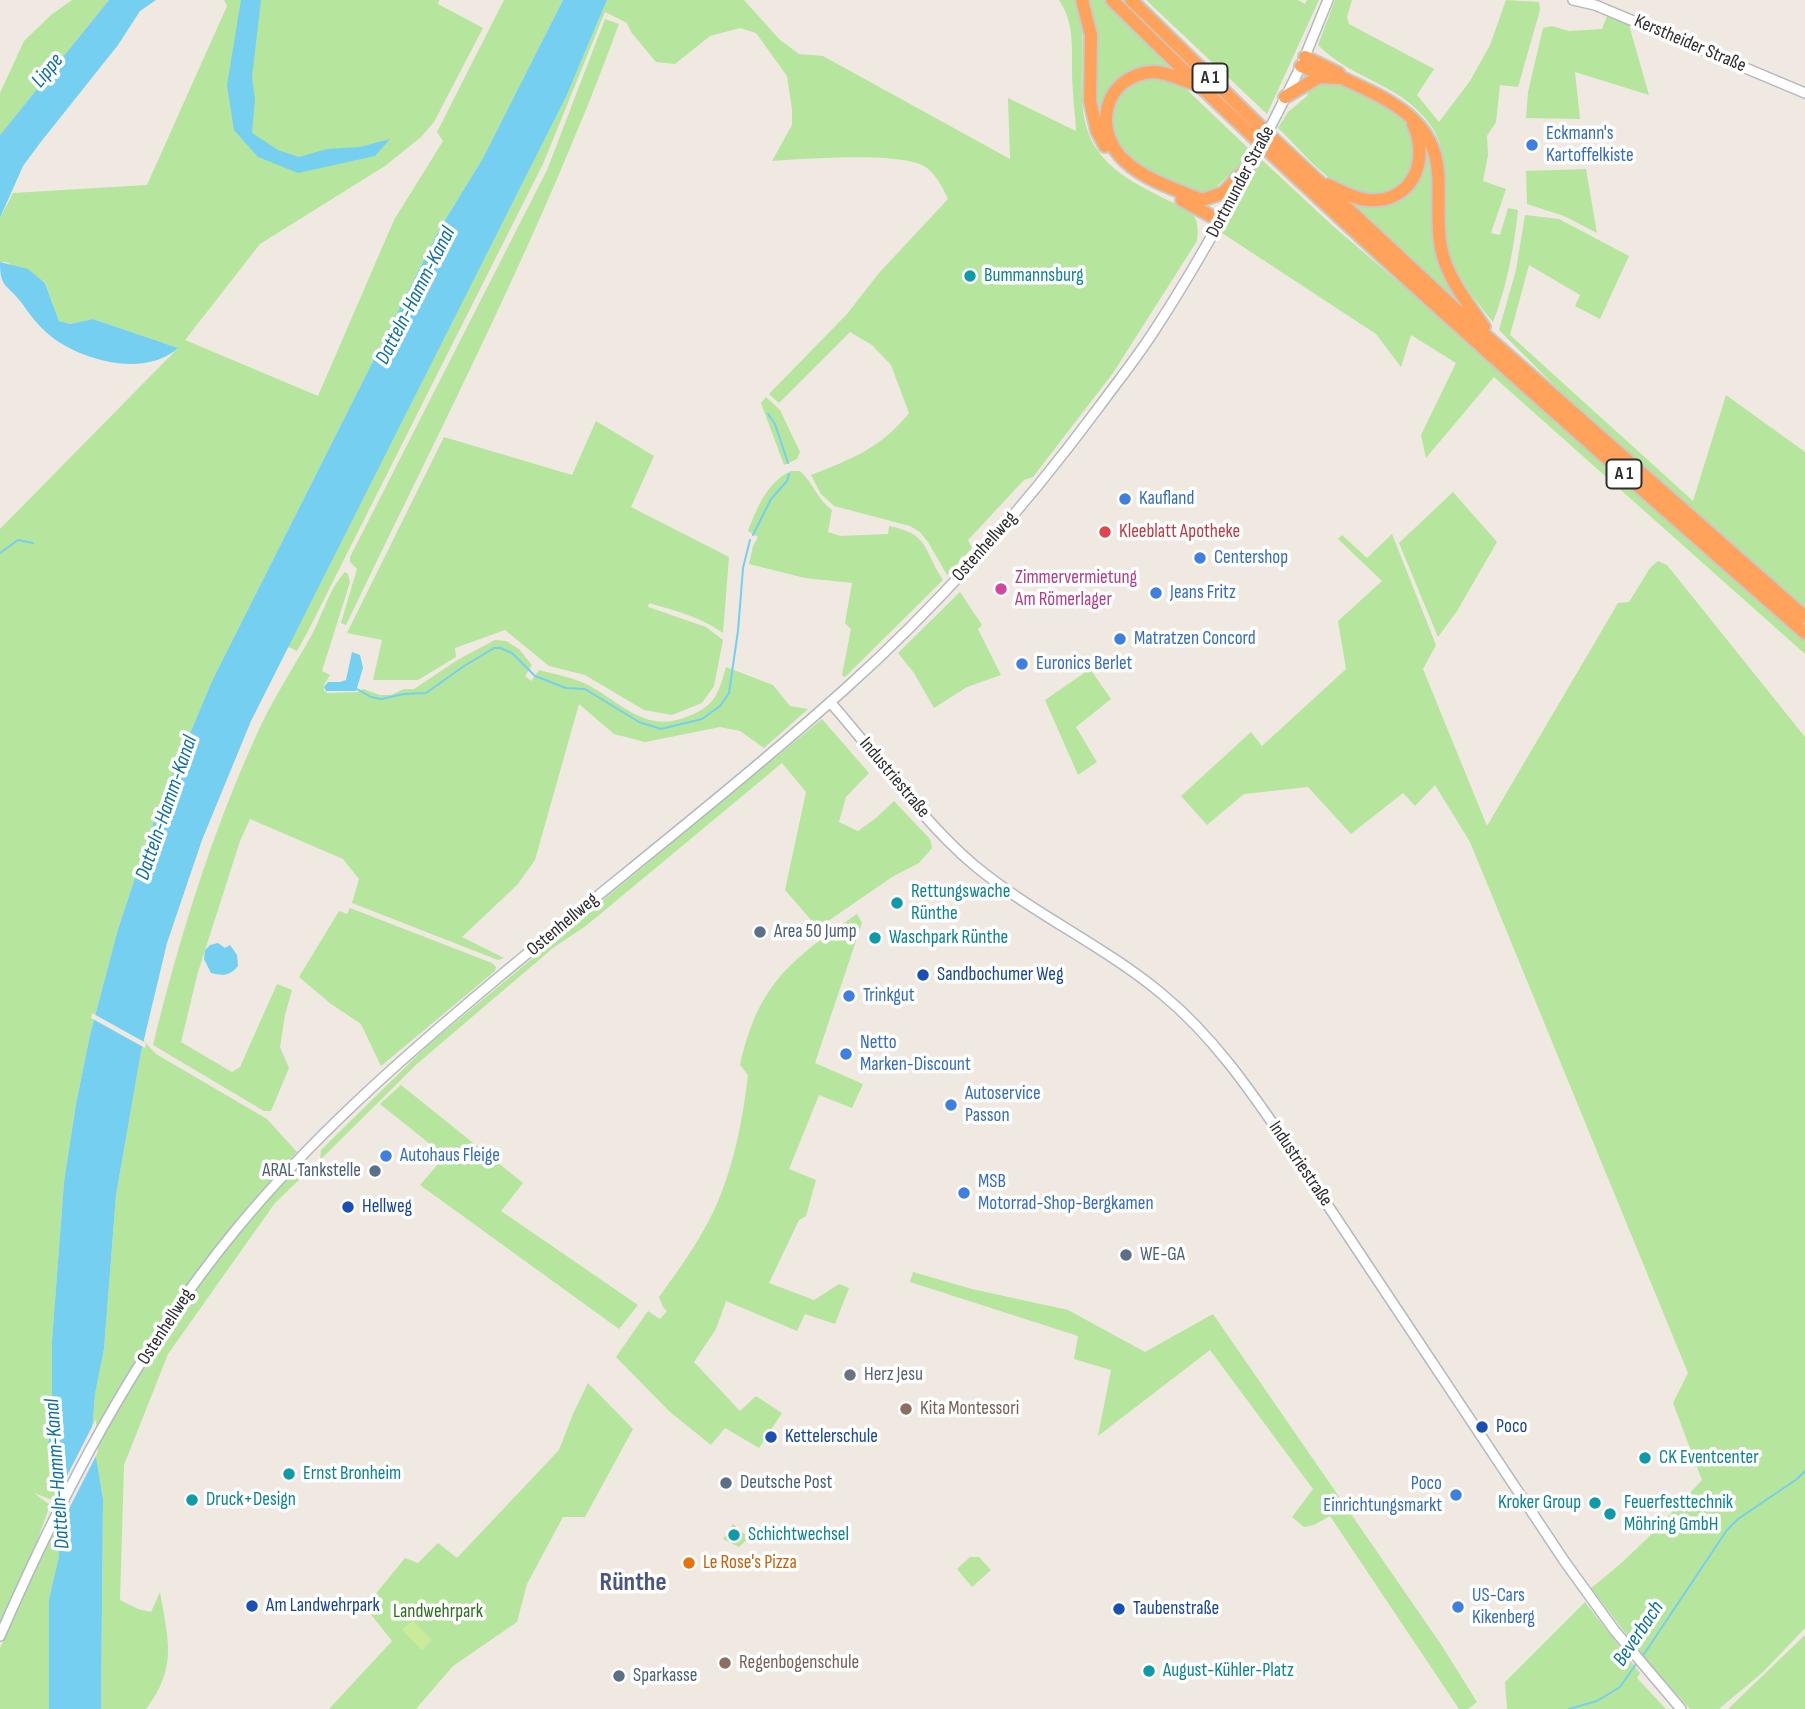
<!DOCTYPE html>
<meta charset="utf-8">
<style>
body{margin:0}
canvas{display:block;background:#efe9e1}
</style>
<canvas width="1805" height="1709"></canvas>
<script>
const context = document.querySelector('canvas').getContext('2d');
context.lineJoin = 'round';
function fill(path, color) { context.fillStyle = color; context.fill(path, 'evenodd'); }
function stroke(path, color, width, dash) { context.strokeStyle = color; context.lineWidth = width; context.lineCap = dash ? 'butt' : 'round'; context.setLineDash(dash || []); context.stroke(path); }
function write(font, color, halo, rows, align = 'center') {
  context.font = font + ' "Sofia Sans Condensed",sans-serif'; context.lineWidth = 7; context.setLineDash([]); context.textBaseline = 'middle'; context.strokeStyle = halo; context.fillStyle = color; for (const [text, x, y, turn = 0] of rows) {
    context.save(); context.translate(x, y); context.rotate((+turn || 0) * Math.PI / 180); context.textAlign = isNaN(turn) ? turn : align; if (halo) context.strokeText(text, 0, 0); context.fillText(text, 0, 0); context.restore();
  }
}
fill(new Path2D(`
 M72,0H109L0,135V93L24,41L51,15Z
 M224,0H439L438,4L483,28L434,122L421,137L385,166L260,244L185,340L318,396L394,220L443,141L437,132L504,0H563L483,158L439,230L212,681L157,812L118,929L90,1035L76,1104L64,1182L52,1341V1400L48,1448L57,1492L59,1556L49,1599V1709H0V1648L37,1565L52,1536L57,1494L52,1500L34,1493L50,1505L34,1550L0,1623V529L178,348L93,319L70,324L59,321L45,282L6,262H0V218L13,193L147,185L227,6Z
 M607,0H744L780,40L799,54L823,56L1010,159L1008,98L1076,131C1075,111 1072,90 1072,70C1072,45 1074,22 1059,0H1075C1094,47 1068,104 1096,148C1112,173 1140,186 1165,199C1173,203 1184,206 1190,211C1199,220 1198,230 1197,241L1113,373L1033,477L1024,480L968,540L972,548L947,575L928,542L920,532L910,526L834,506L821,494L811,475C852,459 881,448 909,413L891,365L872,345L850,332L779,403L769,394L847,314L879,273L948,199C943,188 937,176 927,168C906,151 803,159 772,161L792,125V109L787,76L756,33L740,28L710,36L675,64L656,62L631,32L627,23L605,12L543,164L307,633L297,651L288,647L566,97Z
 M1085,0H1104L1180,75L1172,72L1121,81L1103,125L1096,120Z
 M1146,0H1298L1305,4L1307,0H1319L1267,114Z
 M1335,0H1352L1347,17L1349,24L1434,69L1417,95L1439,122L1470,81L1490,45L1506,0L1539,2L1540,10L1518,87L1500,85L1496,122L1487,136L1488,155L1483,181L1506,189L1491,233L1500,235L1508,208L1518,210C1514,248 1507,286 1493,322C1482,308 1459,281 1453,265C1448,254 1445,235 1444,223C1442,189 1452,162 1433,129C1406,85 1352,80 1318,45Z
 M1607,16L1629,25L1649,95L1575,72L1580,119L1526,118L1528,92L1543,28L1552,26L1569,31L1602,29Z
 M605,19L619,24C543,231 441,427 346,625L341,623L357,569L350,562V557L547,170Z
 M1150,77L1172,81L1183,86L1250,150L1238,168L1218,185L1215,192C1210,192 1204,194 1199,193C1178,192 1122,159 1114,138C1110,126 1112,113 1116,101C1122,87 1136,80 1150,77Z
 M1329,81C1355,92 1391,101 1408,125C1414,133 1413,141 1413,151C1414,193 1375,204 1342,186C1318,173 1298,147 1278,128L1288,112L1307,96L1311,84Z
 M1422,140L1431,150L1436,223L1468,312L1343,197L1403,192Z
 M1262,160L1333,226L1472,345L1805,639V654L1494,377L1426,458L1421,435L1456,363L1411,335L1401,367L1376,334L1222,233Z
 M1586,169L1597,233L1564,216L1527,204L1526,171Z
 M1525,215L1559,219L1629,256L1600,319L1575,306L1580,295L1529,265L1510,335L1693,501L1726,395L1805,452V608L1559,390L1499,330L1516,270Z
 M766,397L780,410L800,452L797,459L784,465L761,403Z
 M596,421L654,456L631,507L729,557L723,633C701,617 676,611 649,603L648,607L706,627L723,640L714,686L702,703L672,715L644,710L585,675L549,666L505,630L455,648L456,657L418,680H373L382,640L347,633L444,437L572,475Z
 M791,471H800C813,483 818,500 832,510L828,532L840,536L888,534L889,526C930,534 923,550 943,580L845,677L842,675L851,629L845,623L852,583L805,578L749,564L753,546L758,537L748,531C757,508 767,482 791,471Z
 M1453,492L1497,542L1457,611L1438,637L1399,543Z
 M1392,534L1436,645L1423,669L1487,826L1618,603L1629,602L1650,568L1658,561L1667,565L1805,737V1628L1763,1672L1719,1709H1690L1646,1660L1591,1588C1632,1557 1667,1518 1702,1480L1673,1403L1688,1373L1470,842L1435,785L1415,806L1403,793L1351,834L1308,787L1244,794L1207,825L1181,796L1251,732L1262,746L1346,669L1338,621L1382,581L1338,539L1342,535L1367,558Z
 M345,572L348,574L350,582L322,671L330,675L324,685V690L327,693L357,692L363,689L380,695H391L404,689H414L459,659L495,640L506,641L519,649L532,665L525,676L531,681L539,670C554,674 571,677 586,684C622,702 645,735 689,716C716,705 718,694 726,667L773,685L790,706L808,709L764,748L740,731L720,727L645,742L614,734L579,704L535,860L518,884L462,937L504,958L498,960L352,903L359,879L343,859L250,819L240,841L198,972L181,1042L232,1072L240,1067L277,984L292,990L285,1015L280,1047L289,1068L271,1111H264L153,1045C179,939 211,835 256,736C271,702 292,670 310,638C322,617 329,589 345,572Z
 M960,592L982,625L978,629L1001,675L967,687L934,708L914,673L898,653Z
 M1090,669L1111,699L1076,727L1097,762L1078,775L1045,700Z
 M822,719L869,773L846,797L839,822L858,831L876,818L894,801L930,839L932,848L919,863L892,877L818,928L785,890L806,792L782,763L587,925L553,948L418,1063L320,1160L321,1150L429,1044Z
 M350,908L492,963L496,967L495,971L381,1066L361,1024L331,1004L299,977L339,911L347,914Z
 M857,914L862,923L815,1063L863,1084L852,1108L819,1095L789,1169L816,1180L806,1216L799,1220L769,1283L814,1300L839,1284L849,1288L835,1324L805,1314L797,1331L726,1301L716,1329L694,1362L740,1411L756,1396L782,1413L759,1448L725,1428L711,1445L670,1412L616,1357L648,1311L660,1319L667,1311L663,1307L659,1297C680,1268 701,1239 716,1206C734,1165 743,1119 748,1075L740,1065C759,982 791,960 857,914Z
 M143,1040L156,1054L267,1119L297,1152L291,1158L300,1179L275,1203L168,1354L124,1465L120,1600L138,1609L151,1612L160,1592C168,1640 178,1667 146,1709H101L103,1499L92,1432L95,1393L104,1349L116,1195Z
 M401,1085L523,1183L501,1211L638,1305L619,1329L420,1185L445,1156L380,1104Z
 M913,1272L972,1289L1068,1310L1145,1352L1213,1314L1442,1646L1477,1702L1468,1709H1459L1330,1516L1314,1525L1304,1527L1292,1517L1313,1489L1210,1350L1098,1436L1111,1370L1074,1359L1078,1336L910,1282Z
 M588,1383L633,1429L585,1517H563L527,1584L517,1622L453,1666L416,1709H329L392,1641L365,1607L405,1558L418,1563L438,1543L457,1558L559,1450L573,1414Z
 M733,1524L749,1538L739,1547L723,1539Z
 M970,1557H979L991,1570L972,1587L957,1569Z
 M1585,1602L1640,1673L1637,1678L1666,1709H1507L1505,1682Z
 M1805,1635V1709H1728Z`), '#b6e59e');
fill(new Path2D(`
 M412,1620L432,1640L422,1650L402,1630Z`), '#c9ec9a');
fill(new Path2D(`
 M109,0H156L140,11L118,45L40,143L23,166L0,218V135Z
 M241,0H261L252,77L255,99L252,133L278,150L299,157L327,149L360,147L390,139L375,156L298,173L258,157L234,130L227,85Z
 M563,0H607L566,97L251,721L202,840L167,943L141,1052L116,1195L104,1349L95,1394L92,1432L103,1499L101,1709H49V1599L59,1556L57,1492L48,1448L52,1400V1341L64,1182L76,1104L90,1035L118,929L157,812L212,681L439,230L483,158Z
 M0,262L28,269L45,283L59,321L70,324L93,319L178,348C146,377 86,362 53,338C40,328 30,315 21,302C6,283 0,288 0,262Z
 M352,652L360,655L363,668L356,691H326L324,687L328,682H340L346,680Z
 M218,943L225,948L230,945L237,955L238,966C230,976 223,976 211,973L204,959L205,950L210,945Z`), '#75cff0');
fill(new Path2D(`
 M92,1013L146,1043L145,1048L91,1018Z
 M96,1419L98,1452L55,1536L54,1501Z`), '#efe9e1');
stroke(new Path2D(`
 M768,414L775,424L788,463
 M753,535L771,499L787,481L789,474
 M0,553L18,540L33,543
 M357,689L371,697L381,699L404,694L426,693L464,666L494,648H500L512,653L535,676L566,688L585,689L639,722L661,729L702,719L720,706L729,693L738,631L743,568L750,540
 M1642,1657L1727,1530L1738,1519L1797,1479L1805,1471
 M1569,1709L1597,1701L1620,1687L1636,1664`), '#75cff0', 2);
const secondary = new Path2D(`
 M1573,0L1595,5L1805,93
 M1277,114L1301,66L1328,0
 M830,702C878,756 919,818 974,865C1033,914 1103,945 1162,994C1213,1036 1250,1090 1287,1144L1565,1562L1615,1631L1681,1709
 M0,1636C62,1494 135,1353 234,1232C310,1139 401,1059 493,982C610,884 731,791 845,689C940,604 1024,508 1099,407C1118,381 1139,355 1156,328C1188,279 1217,228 1245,176`);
const highway = new Path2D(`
 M1082,0L1091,35L1090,101L1097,131L1105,146
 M1112,0C1335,221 1570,426 1805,633
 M1131,0L1270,136L1451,305L1805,617
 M1305,57L1338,73L1342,78C1385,98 1435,118 1438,173C1440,198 1436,223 1441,248C1447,278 1467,302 1484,327
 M1301,66L1325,76
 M1198,85C1182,81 1167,71 1151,72C1103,77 1092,131 1125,161C1145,180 1177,190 1202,200L1223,193L1251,164
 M1285,97L1319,77L1338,78
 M1328,185C1341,191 1354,199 1368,200C1413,203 1430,160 1413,124
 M1182,200L1220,221`);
stroke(secondary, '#b4b7c1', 12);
stroke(highway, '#c9c9c9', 16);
stroke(secondary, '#fff', 9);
stroke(highway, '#ffa35c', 12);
const secondaryBridge = new Path2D(`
 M1253,161L1277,114`);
stroke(secondaryBridge, '#b4b7c1', 12, []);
stroke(secondaryBridge, '#fff', 9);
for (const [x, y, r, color] of [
 [1532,145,7,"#3f7fe0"],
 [970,276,7,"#0f9aa8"],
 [1125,499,7,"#3f7fe0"],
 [1105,532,7,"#e0444e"],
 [1200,558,7,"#3f7fe0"],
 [1001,589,7,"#d1479c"],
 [1156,593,7,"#3f7fe0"],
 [1120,639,7,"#3f7fe0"],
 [1022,664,7,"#3f7fe0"],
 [897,903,7,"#0f9aa8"],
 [760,932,7,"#5c6f8a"],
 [875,938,7,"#0f9aa8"],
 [923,975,7,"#1a4fb4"],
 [849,996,7,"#3f7fe0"],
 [846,1054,7,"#3f7fe0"],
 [951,1105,7,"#3f7fe0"],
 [386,1156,7,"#3f7fe0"],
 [375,1171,7,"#5c6f8a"],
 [964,1193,7,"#3f7fe0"],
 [348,1207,7,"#1a4fb4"],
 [1126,1255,7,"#5c6f8a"],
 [850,1375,7,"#6b7280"],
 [906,1409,7,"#8d6e63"],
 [1482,1427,7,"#1a4fb4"],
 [771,1437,7,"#1a4fb4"],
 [1645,1458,7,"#0f9aa8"],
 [289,1474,7,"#0f9aa8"],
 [726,1483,7,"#5c6f8a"],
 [1456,1495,7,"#3f7fe0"],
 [192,1500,7,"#0f9aa8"],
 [1595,1503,7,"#0f9aa8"],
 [1610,1514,7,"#0f9aa8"],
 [734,1535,7,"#0f9aa8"],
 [689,1563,7,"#e8710a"],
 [252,1606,7,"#1a4fb4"],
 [1458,1607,7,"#3f7fe0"],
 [1119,1609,7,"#1a4fb4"],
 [725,1663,7,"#8d6e63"],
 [1149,1671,7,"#0f9aa8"],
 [619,1676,7,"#5c6f8a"]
]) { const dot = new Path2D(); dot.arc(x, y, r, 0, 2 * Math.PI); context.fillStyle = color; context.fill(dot); stroke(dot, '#fff', 2.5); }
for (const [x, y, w] of [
 [1210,78,35],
 [1624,474,35]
]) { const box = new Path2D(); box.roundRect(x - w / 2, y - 14.5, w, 29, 5); context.fillStyle = '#fff'; context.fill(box); stroke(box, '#2e2e2e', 2); }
write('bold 18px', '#2e2e2e', null, [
 ["A 1",1210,78],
 ["A 1",1624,474]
]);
write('19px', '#2e2e2e', '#fff', [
 ["Kerstheider Straße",1690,44,23],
 ["Dortmunder Straße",1241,182,-62],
 ["Ostenhellweg",985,547,-48],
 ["Industriestraße",894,778,50],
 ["Ostenhellweg",563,925,-40],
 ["Industriestraße",1300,1164,56],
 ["Ostenhellweg",166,1327,-57]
]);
write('19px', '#366cbe', '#fff', [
 ["Eckmann's",1546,134],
 ["Kartoffelkiste",1546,156],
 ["Kaufland",1139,499],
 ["Centershop",1214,558],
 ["Jeans Fritz",1170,593],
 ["Matratzen Concord",1134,639],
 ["Euronics Berlet",1036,664],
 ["Trinkgut",863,996],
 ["Netto",860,1043],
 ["Marken-Discount",860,1065],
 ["Autoservice",965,1094],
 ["Passon",965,1116],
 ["Autohaus Fleige",400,1156],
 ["MSB",978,1182],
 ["Motorrad-Shop-Bergkamen",978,1204],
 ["Poco",1442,1484,"right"],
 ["Einrichtungsmarkt",1442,1506,"right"],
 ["US-Cars",1472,1596],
 ["Kikenberg",1472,1618]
], 'left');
write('19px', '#0d838f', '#fff', [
 ["Bummannsburg",984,276],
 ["Rettungswache",911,892],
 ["Rünthe",911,914],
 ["Waschpark Rünthe",889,938],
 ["CK Eventcenter",1659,1458],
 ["Ernst Bronheim",303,1474],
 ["Druck+Design",206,1500],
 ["Kroker Group",1581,1503,"right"],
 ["Feuerfesttechnik",1624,1503],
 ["Möhring GmbH",1624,1525],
 ["Schichtwechsel",748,1535],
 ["August-Kühler-Platz",1163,1671]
], 'left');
write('19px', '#be3a42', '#fff', [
 ["Kleeblatt Apotheke",1119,532]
], 'left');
write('19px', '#b23c85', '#fff', [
 ["Zimmervermietung",1015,578],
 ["Am Römerlager",1015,600]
], 'left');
write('19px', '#4e5e75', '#fff', [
 ["Area 50 Jump",774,932],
 ["ARAL Tankstelle",361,1171,"right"],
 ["WE-GA",1140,1255],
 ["Deutsche Post",740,1483],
 ["Sparkasse",633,1676]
], 'left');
write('19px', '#164399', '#fff', [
 ["Sandbochumer Weg",937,975],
 ["Hellweg",362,1207],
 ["Poco",1496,1427],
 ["Kettelerschule",785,1437],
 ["Am Landwehrpark",266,1606],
 ["Taubenstraße",1133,1609]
], 'left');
write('19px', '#5b616d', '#fff', [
 ["Herz Jesu",864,1375]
], 'left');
write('19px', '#785e54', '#fff', [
 ["Kita Montessori",920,1409],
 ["Regenbogenschule",739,1663]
], 'left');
write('19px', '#c56008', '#fff', [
 ["Le Rose's Pizza",703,1563]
], 'left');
write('19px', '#2c6e1b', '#fff', [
 ["Landwehrpark",438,1612]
]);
write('italic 21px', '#0d6fa3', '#fff', [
 ["Lippe",48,71,-51],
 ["Datteln-Hamm-Kanal",416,296,-63],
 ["Datteln-Hamm-Kanal",167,808,-71],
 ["Datteln-Hamm-Kanal",58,1474,-94],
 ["Beverbach",1639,1634,-56]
]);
write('bold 26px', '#4d5680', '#fff', [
 ["Rünthe",633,1583]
]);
</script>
